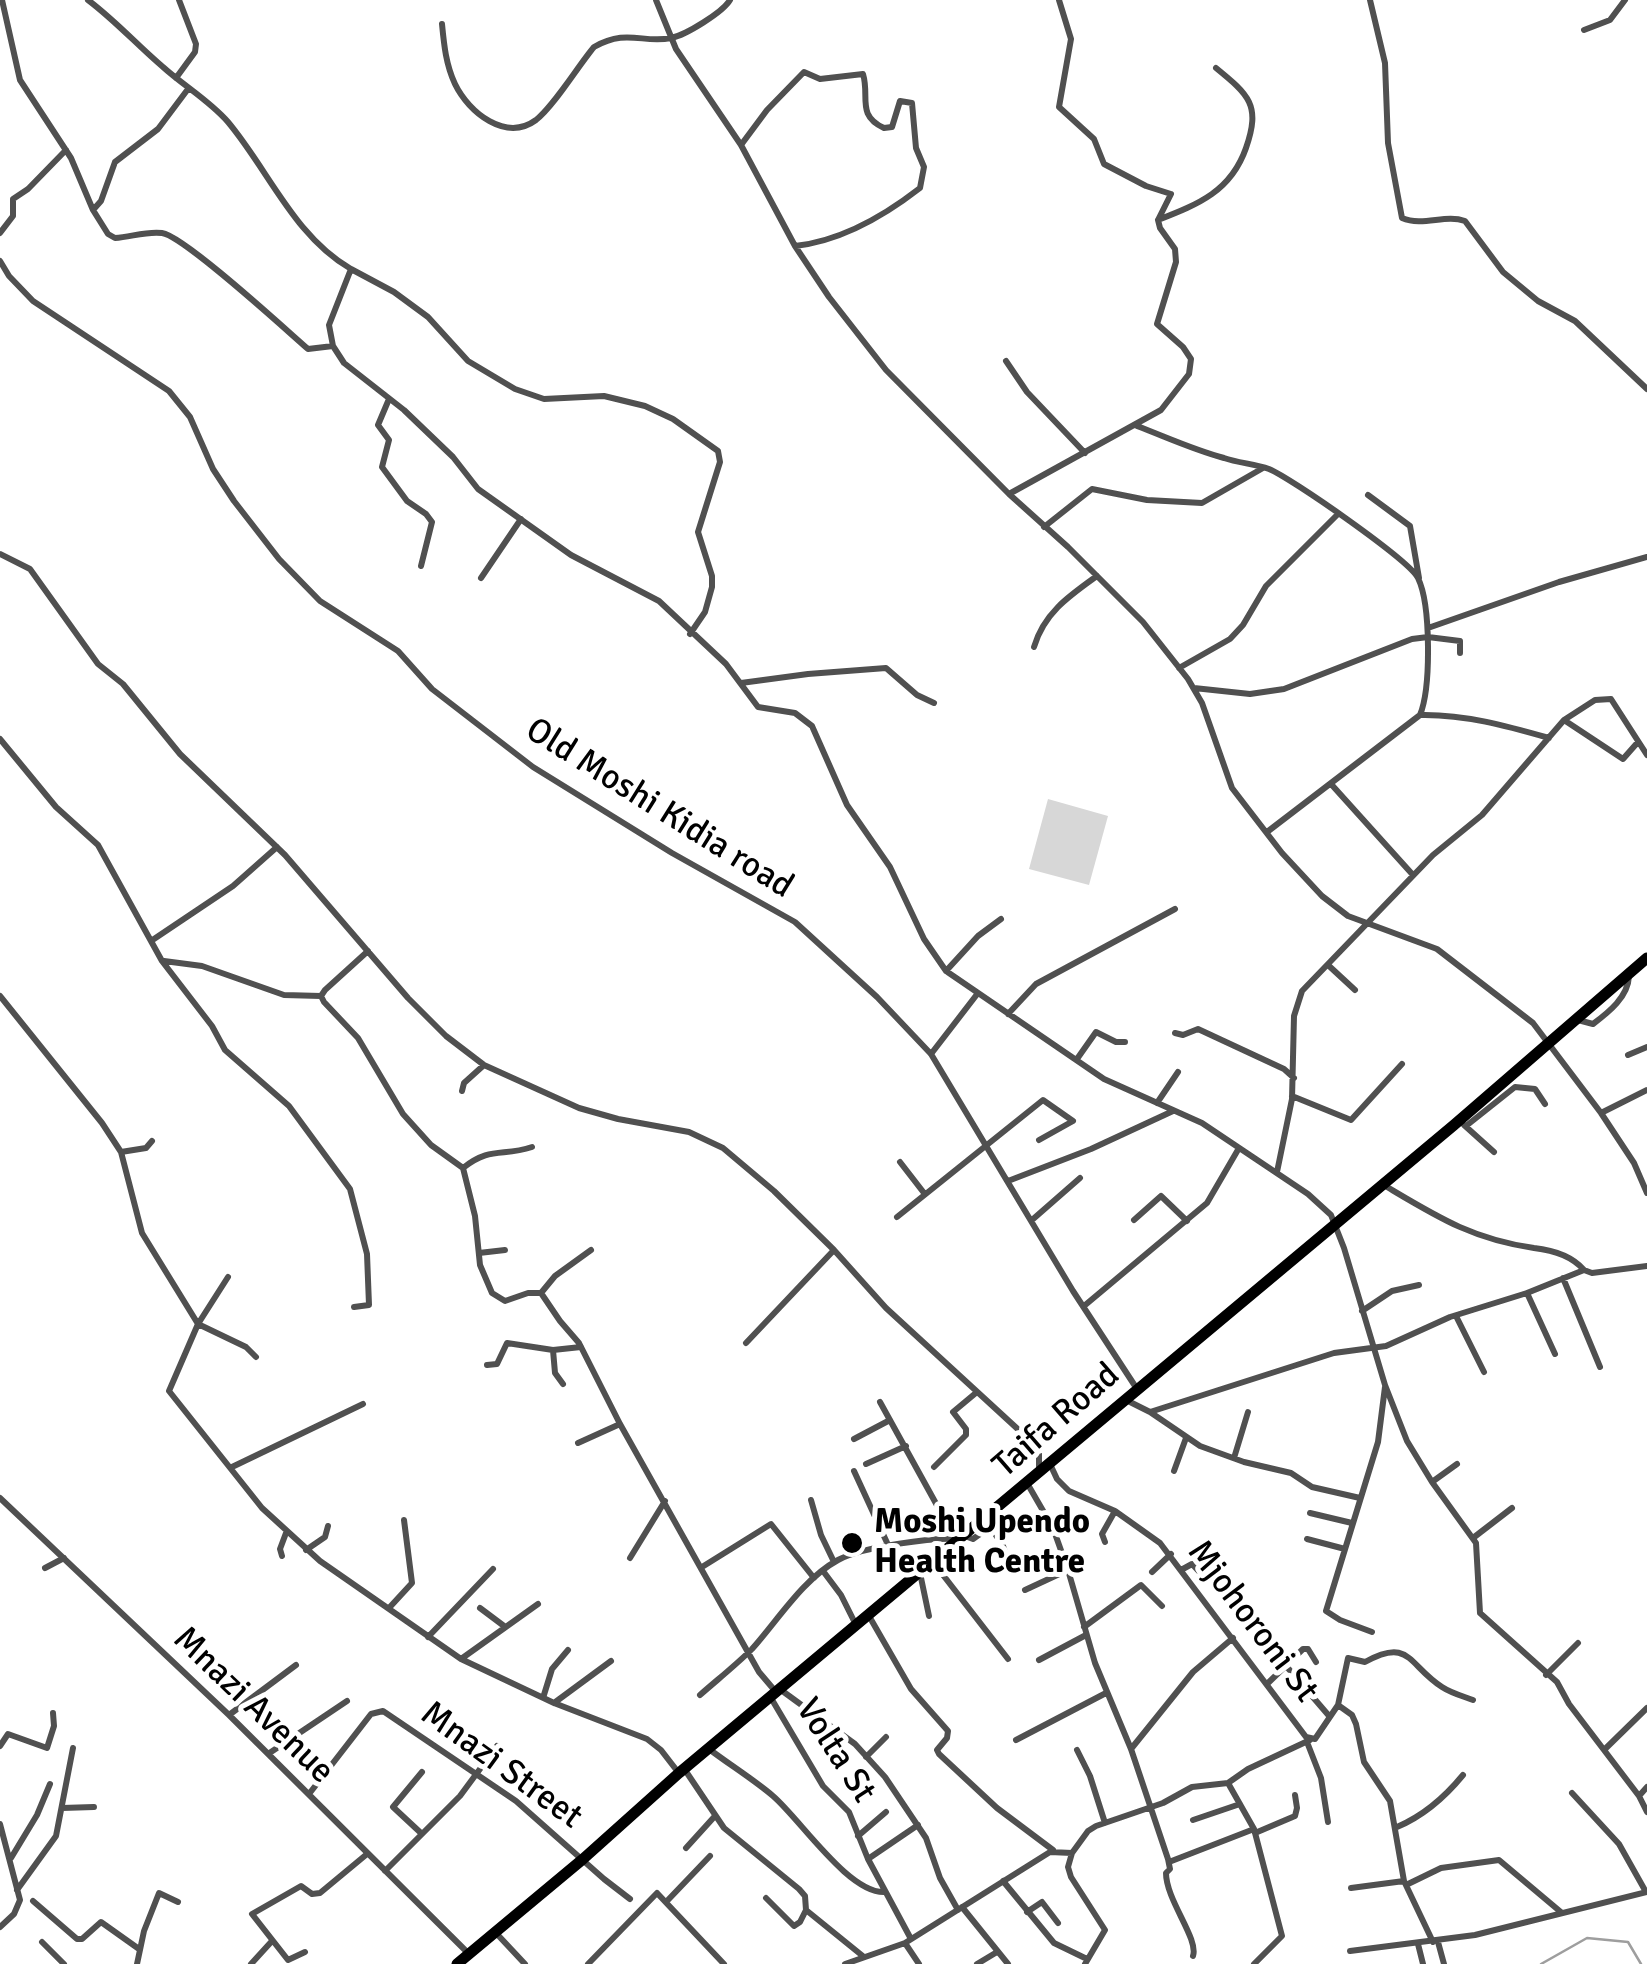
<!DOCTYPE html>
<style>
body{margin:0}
canvas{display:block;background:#fff}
</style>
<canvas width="1647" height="1964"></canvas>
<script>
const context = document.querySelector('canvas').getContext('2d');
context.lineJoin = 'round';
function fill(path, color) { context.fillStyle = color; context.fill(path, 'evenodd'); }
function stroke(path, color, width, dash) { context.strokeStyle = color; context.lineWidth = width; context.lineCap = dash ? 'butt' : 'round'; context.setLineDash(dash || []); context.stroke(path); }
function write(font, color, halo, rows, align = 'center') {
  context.font = font + ' Signika,sans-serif'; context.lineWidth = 10; context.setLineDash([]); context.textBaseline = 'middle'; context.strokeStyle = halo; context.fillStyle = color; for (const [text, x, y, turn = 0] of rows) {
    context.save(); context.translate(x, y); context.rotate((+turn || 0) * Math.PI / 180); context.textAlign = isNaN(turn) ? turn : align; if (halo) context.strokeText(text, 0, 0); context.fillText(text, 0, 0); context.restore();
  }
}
fill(new Path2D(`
 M1048,799L1108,816L1089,885L1029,869Z`), '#d7d7d7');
stroke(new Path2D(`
 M1541,1964L1587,1938L1628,1942L1641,1964`), '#9e9e9e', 2.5);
stroke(new Path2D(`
 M2,0L20,80L71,158L93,210L108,234L115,238C131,237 146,231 162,233C184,236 285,329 308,349L333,346
 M88,0C117,22 137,45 163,67C184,86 210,101 228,122C269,171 294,236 351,269L329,325L333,346L344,363L404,410L453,457L478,489L571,555L659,601L726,664L758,707L795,713L812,726L847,805L890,867L924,939L946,971L1104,1079L1202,1123L1308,1194L1331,1215L1344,1248L1385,1385L1407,1441L1432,1482L1476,1543L1480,1613L1557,1682L1569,1704L1639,1796L1647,1812
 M656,0L676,49L741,145L795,246L829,297L886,370L1009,494L1068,547L1143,622L1188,679L1202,703L1232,788L1282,853L1322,896L1348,916L1437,949L1533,1023L1601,1113L1634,1163L1647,1193
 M1370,0L1385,63L1388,143L1402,218C1423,227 1445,214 1465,221L1503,272L1538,301L1575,321L1647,389
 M442,24C444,45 446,65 455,84C469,113 506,142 536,120C554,106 578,66 594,47C627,28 643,44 671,38C686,35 723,12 730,0
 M1584,30L1610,20L1625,0
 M176,78L195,52L196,44L179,0
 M741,145L767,110L804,72L820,79L863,74C870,97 856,115 884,128L892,127L900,101L912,103L916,148L924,167L920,188C884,216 841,241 795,246
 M93,210L101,201L115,162L158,129L188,89
 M1158,220C1199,204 1231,191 1246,148C1261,105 1249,95 1216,68
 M0,233L13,216V199L28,189L66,150
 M0,261L9,276L33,301L169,391L190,417L213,469L234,501L279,559L320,601L398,651L432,689L533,767L672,853L795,922L877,997L931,1054L1073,1291L1137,1389
 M351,269L394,292L428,317L468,361L515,389L544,399L604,396L645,406L673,419L718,451L720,462L698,532L712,576V587L705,612L690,634
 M1006,361L1027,392L1085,453
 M389,399L378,425L389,440L382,467L407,501L426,514L432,522L421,566
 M1137,426C1166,437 1194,450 1224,458C1239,463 1255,464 1269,469C1291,478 1409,560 1418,578C1431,605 1431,688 1420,715L1267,832
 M1009,494L1161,410L1189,374L1191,359L1183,347L1157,324L1176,262L1175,249L1160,228L1158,220L1171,194L1146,186L1104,164L1094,139L1059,107L1071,39L1059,0
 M1368,495L1410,526L1419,578
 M1044,527L1092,489L1147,500L1202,503L1263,468
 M0,554L30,569L98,664L123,684L180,754L285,855L408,998L446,1036L484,1065L579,1108L618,1119L689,1132L723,1148L774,1191L834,1250L886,1308L1034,1444L1039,1453V1472
 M481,578L521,519
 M1428,628L1559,582L1647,557
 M1034,647C1044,613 1069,596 1097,576
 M1179,668L1230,639L1243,625L1266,586L1337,515
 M741,683L808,674L886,668L917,695L934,703
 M1194,688L1250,694L1284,689L1412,639L1428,637L1460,641V653
 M1420,715C1464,714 1507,726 1549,738
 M1564,720L1623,759L1638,742
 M0,739L56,807L98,845L162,961L212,1026L225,1050L289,1106L350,1189L367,1254L369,1305L354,1307
 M1331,784L1413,875
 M151,941L233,886L277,847
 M368,951L325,990L321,996L324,1002L358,1038L403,1114L431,1145L463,1168L475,1216L480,1265L492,1293L505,1301L528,1293H541L560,1321L579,1343L620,1424L759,1672L776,1692
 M164,961L202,966L284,995L321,996
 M1328,965L1355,990
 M946,971L978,936L1001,919
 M0,996L102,1123L121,1152L142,1233L198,1324L169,1391L262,1508L320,1561L461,1659L554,1703L647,1739L661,1750L678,1772
 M1008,1014L1036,984L1175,909
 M1578,1020L1593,1024C1609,1012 1628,997 1629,976
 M1175,1033L1183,1035L1198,1029L1284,1069L1294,1078
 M931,1054L978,993
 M1628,1055L1647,1047
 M1077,1059L1096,1032L1116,1042H1125
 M462,1091L464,1083L484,1065
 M1292,1096L1351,1120L1402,1064
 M1157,1103L1178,1072
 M1601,1113L1647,1090
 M1464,1125L1494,1152
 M1466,1126L1515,1087L1535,1089L1545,1104
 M121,1152L146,1148L152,1141
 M900,1162L924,1193
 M463,1168C491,1146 502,1157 532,1147
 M1277,1172L1292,1099L1294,1016L1302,991L1433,855L1482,815L1564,720L1595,700L1611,699L1647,755
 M1008,1181L1091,1149L1173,1111
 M1382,1184C1436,1216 1471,1239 1534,1248C1552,1250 1572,1256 1584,1270
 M897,1217L1043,1100L1073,1121L1039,1140
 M1032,1220L1080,1178
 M1134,1220L1161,1196L1187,1221
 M479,1253L505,1250
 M228,1277L198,1324L246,1347L256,1357
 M1563,1278L1600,1367
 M541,1293L555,1276L591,1250
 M1527,1293L1555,1354
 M1084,1306L1207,1203L1239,1148
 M1362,1311L1392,1291L1419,1285
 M1456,1316L1484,1372
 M746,1343L834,1250
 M553,1350L555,1373L563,1384
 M487,1365L497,1364L507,1343L553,1350L581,1347
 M1126,1400L1150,1412L1200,1446L1244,1462L1291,1473L1312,1487L1360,1498
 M880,1402L955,1538
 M1150,1412L1334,1353L1386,1346L1450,1317L1527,1293L1584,1270L1592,1273L1647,1266
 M854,1439L890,1420
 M578,1443L620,1424
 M1234,1458L1248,1412
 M866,1464L906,1446
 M1050,1464L1057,1479L1069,1491L1115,1511L1160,1543L1306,1737L1315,1739L1338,1705L1352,1715L1356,1724L1364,1762L1390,1801L1404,1881L1433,1942
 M232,1467L363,1404
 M934,1467L966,1435V1429L953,1412L977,1392
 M854,1471L889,1547
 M1174,1471L1186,1438
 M1432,1482L1457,1464
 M1027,1483L1053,1528L1068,1570L1095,1663L1131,1749L1168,1859L1170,1869L1166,1873C1166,1900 1199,1939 1193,1956
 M0,1498L229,1715L468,1953
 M811,1500L821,1535L834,1562
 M1310,1513L1352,1523
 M965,1536L973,1539L987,1529H992L1003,1546L1012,1571
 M1473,1538L1512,1508
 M1307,1539L1345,1549
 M1105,1542L1102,1534L1115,1511
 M306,1550L325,1537L328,1526
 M282,1556L280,1549L286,1533
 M630,1558L665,1501
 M933,1562L1008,1659
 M702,1567L771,1524L814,1578
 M45,1568L64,1558
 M1181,1570L1192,1564L1207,1580L1220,1572
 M823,1571L841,1595L856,1625
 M1152,1572L1171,1554
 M920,1573L929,1616
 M1025,1590L1068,1570
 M389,1608L412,1583L404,1520
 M480,1608L504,1626
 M869,1616L911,1689L948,1731L947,1738L937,1750L939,1754L997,1808L1053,1850
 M1084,1627L1141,1585L1162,1606
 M1372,1632L1340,1620L1326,1611L1378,1442L1385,1387
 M428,1637L493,1569
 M461,1659L538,1604
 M1039,1660L1086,1635
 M1287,1667L1330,1717
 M1546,1675L1578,1643
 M1267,1684L1303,1649H1308L1316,1662
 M781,1690L855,1744L885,1777L926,1838L940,1878L958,1910
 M700,1695C717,1680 736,1665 752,1649C778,1620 803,1579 838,1560C862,1547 932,1537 960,1539
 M543,1698L552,1669L568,1650
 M771,1698L823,1786L849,1812L868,1859L911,1939
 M554,1703L611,1661
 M1338,1705L1348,1658L1365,1662C1410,1637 1408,1665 1442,1687C1451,1693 1462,1696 1473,1700
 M229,1715L296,1665
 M1016,1740L1106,1693
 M1307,1742L1321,1778L1328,1822
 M0,1746L8,1734L47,1748L54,1726L53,1713
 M709,1749C730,1765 753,1779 773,1796C800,1819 849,1894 885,1892
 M1131,1749L1193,1672L1233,1638
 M1077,1750L1090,1776L1105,1823
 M1604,1750L1647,1708
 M268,1754L347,1701
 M866,1757L886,1737
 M685,1770L724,1828L799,1889L805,1896L806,1910L864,1957
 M1228,1783L1254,1829L1282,1936L1254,1964
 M1572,1793L1619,1844L1646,1892
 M309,1794L371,1714L383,1711L516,1801L604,1879L630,1899
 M1639,1796L1647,1787
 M62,1808L94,1807
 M1193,1820L1240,1804
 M0,1824L20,1900L14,1914L0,1927
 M1397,1827C1423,1816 1445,1797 1463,1775
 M1255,1833L1295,1816L1297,1808L1295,1795
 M422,1834L393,1807L422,1772
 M858,1836L886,1812
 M686,1848L715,1816
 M1072,1853L1068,1867L1071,1877L1105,1930L1085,1964
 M11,1858L37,1815L50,1784
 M868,1859L918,1825
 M1169,1862L1254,1829
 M385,1871L460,1796L497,1746
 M1003,1881L1054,1943L1087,1959
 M1406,1885L1441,1868L1499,1860L1562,1913
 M1351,1888L1404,1881
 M17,1890L56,1836L73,1748
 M766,1898L794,1926L800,1922L806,1910
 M33,1901L77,1939H82L101,1922L139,1949
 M667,1901L710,1856
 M962,1907L1008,1964
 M1027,1912L1042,1902L1058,1923
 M496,1933L525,1964
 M42,1942L64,1964
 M1438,1942L1444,1964
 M905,1943L919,1964
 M1418,1944L1423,1964
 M1350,1951L1475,1935L1647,1892
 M305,1952L288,1960L252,1914L301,1886L312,1894L320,1893L367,1854
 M137,1964L144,1931L159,1893L178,1902
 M251,1964L272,1941
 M588,1964L657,1893L724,1964
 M845,1964L905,1943L1050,1852L1072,1853L1088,1831L1096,1826L1163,1803L1192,1787L1228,1783L1248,1769L1310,1740
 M977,1964L997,1952`), '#505050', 6);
stroke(new Path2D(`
 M457,1964L583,1859L679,1773L1454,1125L1647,958`), '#000', 11);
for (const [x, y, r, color] of [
 [852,1543,12,"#000"]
]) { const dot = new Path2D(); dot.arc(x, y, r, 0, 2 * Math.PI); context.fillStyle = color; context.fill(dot); stroke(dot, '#fff', 4); }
write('35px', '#000', '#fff', [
 ["Old Moshi Kidia road",659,809,32],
 ["Taifa Road",1057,1421,-41],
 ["Mjohoroni St",1252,1622,53],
 ["Mnazi Avenue",253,1706,44],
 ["Volta St",835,1751,57],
 ["Mnazi Street",501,1766,36]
]);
write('bold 35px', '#000', '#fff', [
 ["Moshi Upendo",874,1523],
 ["Health Centre",874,1563]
], 'left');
</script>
